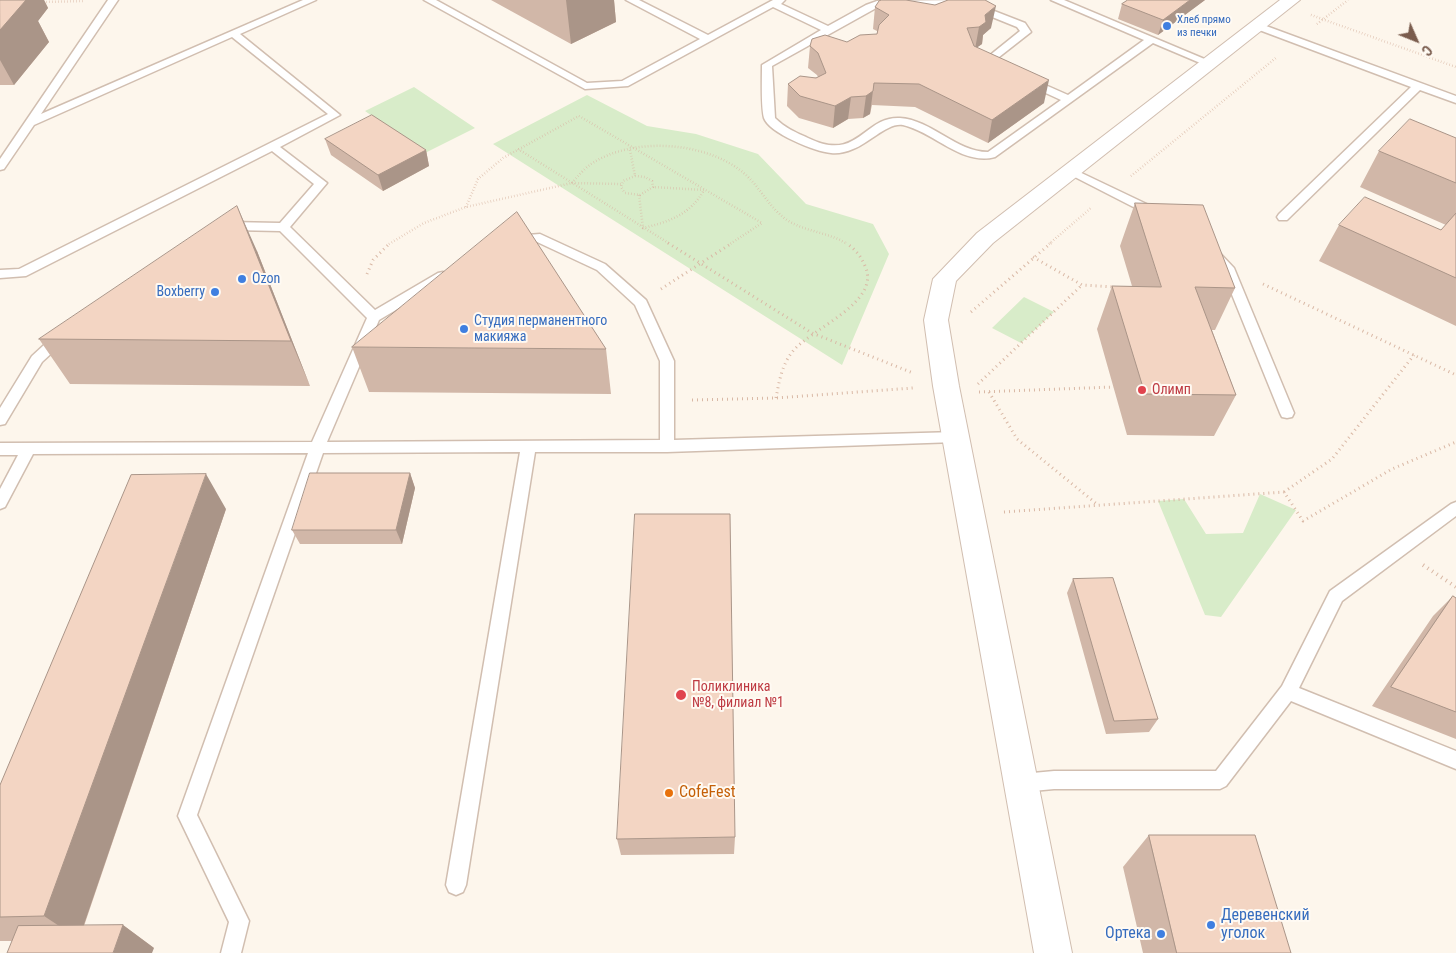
<!DOCTYPE html>
<meta charset="utf-8">
<style>
body{margin:0}
#map{position:relative;width:1456px;height:953px;overflow:hidden;background:#fdf6ec;font-family:"Roboto Condensed",sans-serif}
canvas{display:block}
.north{position:absolute;left:1391px;top:15px;width:50px;height:50px;-webkit-text-stroke:4px #fffaf3;paint-order:stroke;rotate:134deg;font-size:14px;font-weight:700;line-height:20px;text-align:center;color:#7a5c4d}
.north::after{content:'';display:block;margin:auto;width:18px;height:22px;background:#7a5c4d;clip-path:polygon(50% 0,100% 100%,50% 72%,0 100%)}
</style>
<div id="map">
<canvas width="1456" height="953"></canvas>
<div class="north">С</div>
</div>
<script>
const context = document.querySelector('canvas').getContext('2d');
context.lineJoin = 'round';
function fill(path, color) { context.fillStyle = color; context.fill(path, 'evenodd'); }
function stroke(path, color, width, dash) { context.strokeStyle = color; context.lineWidth = width; context.lineCap = dash ? 'butt' : 'round'; context.setLineDash(dash || []); context.stroke(path); }
function write(font, color, halo, rows, align = 'center') {
  context.font = font + ' "Roboto Condensed",sans-serif'; context.lineWidth = 4; context.setLineDash([]); context.textBaseline = 'middle'; context.strokeStyle = halo; context.fillStyle = color; for (const [text, x, y, turn = 0] of rows) {
    context.save(); context.translate(x, y); context.rotate((+turn || 0) * Math.PI / 180); context.textAlign = isNaN(turn) ? turn : align; if (halo) context.strokeText(text, 0, 0); context.fillText(text, 0, 0); context.restore();
  }
}
fill(new Path2D(`
 M414,87L475,128L425,153L365,111Z
 M587,95L647,126L696,134L758,154L806,204L873,224L889,254L842,365L493,144Z
 M1024,297L1054,312L1021,343L992,328Z
 M1260,494L1296,510L1221,617L1205,615L1158,501L1184,499L1206,534L1243,533Z`), '#d8ecc9');
const lane = new Path2D(`
 M108,0H118L41,114L303,0H316L240,34L340,115L280,147L327,183L290,227L375,310L438,273L443,272L449,276L448,279L379,320L327,442L660,440V361L635,305L597,270L535,241L514,244L508,240L514,236L540,234L605,264L646,300L674,361V440L956,432L961,433L963,437L961,441L956,442L667,452H535L466,885L463,892L456,895L449,892L446,885L520,452L323,453L197,815L249,921L241,953H221L229,922L178,816L308,453L33,454L5,507L0,509V489L18,455H0V443L312,442L367,318L280,231L232,230L226,232L220,228L229,222L280,223L314,184L272,151L26,276L0,278V270L19,269L328,114L232,37L34,125L4,169L0,170V159Z
 M424,0H436L587,83L622,81L700,39L626,0H639L708,35L773,0H785L781,4L828,26L866,5L877,1L966,0L1025,23L1031,32L994,61L1003,67L998,70L986,65L984,60L1020,31L1017,27L965,6L878,7L772,66L775,118C785,128 797,133 808,138C859,163 863,116 900,118C932,120 956,152 988,152L1061,100L1026,84L1025,82L1026,80H1034L1068,95L1144,40L1051,0H1064L1214,63L1209,66L1205,65L1153,43L995,157C962,166 934,132 903,125C888,122 868,144 853,149C846,152 838,154 831,153C816,152 769,133 764,118C761,106 762,79 762,65L821,30L773,7L628,86L585,89Z
 M1258,23L1456,96V103L1420,90L1287,220H1279L1277,217L1279,214L1411,87L1254,28L1253,26Z
 M1071,168L1157,209L1159,212L1153,216L1149,215L1067,173L1065,171L1067,169Z
 M1212,248L1216,249L1234,268L1294,413L1292,417L1287,418L1282,417L1280,413L1222,270L1206,252Z
 M62,331L67,333L69,336L67,339L42,362L5,424L0,425V408L32,356L57,333Z
 M1456,502V516L1342,601L1299,688L1456,751V769L1291,701L1226,786L1220,789H1054L1022,792L1015,789L1013,783L1015,777L1022,774L1054,771H1216L1282,686L1330,591L1451,504Z`);
const street = new Path2D(`
 M1280,0H1300L993,243L956,281L948,320L959,386L1072,953H1034L933,386L924,320L933,279L977,233Z`);
stroke(lane, '#d1beb0', 3);
stroke(street, '#d1beb0', 2);
stroke(new Path2D(`
 M43,2L84,1
 M1311,15L1456,67
 M1317,24L1348,0
 M518,149L670,244
 M630,150L635,176
 M635,176L645,177L652,181L653,187L640,195L625,193L621,187L623,181Z
 M1131,176L1277,57
 M572,183C578,176 584,169 591,164C632,137 701,141 740,170C759,184 767,206 787,220C805,232 829,232 847,244
 M639,195L643,228C669,222 691,214 704,190L653,187
 M466,207L478,179L503,158L579,116L762,223L730,244
 M389,244L424,223L466,207L572,183L621,184
 M1049,244L1091,208`), '#d9b8a5', 2.5, [0.5, 2.5]);
stroke(new Path2D(`
 M668,243L812,333L913,373
 M1033,257L1082,285L1115,287
 M367,274L373,260L390,243
 M1263,284L1456,375
 M661,289L732,243
 M971,312L1051,243
 M978,384L1082,285
 M979,392L1114,387
 M989,392L1017,439L1098,505
 M776,398C779,382 782,364 793,351C812,328 882,302 865,266C861,256 855,249 846,243
 M692,400L776,398L913,388
 M1284,492L1332,459L1414,355
 M1004,512L1284,492L1303,521L1392,469L1456,442`), '#d9b8a5', 3, [1, 4]);
stroke(new Path2D(`
 M1423,565L1456,587`), '#d9b8a5', 4, [1, 4.5]);
fill(lane, '#fff');
fill(street, '#fff');
fill(new Path2D(`
 M0,0H44L48,8L38,21L49,42L14,85H0Z
 M491,0H614L616,22L571,44Z
 M946,0H985L991,28L983,35L982,44L977,47L1044,103L988,143L915,107L872,105L870,114L863,118L848,119L833,128L799,118L787,106L788,84L818,77L817,75L808,68L810,46L847,42L877,34V31L873,29L875,7L935,5L946,1Z
 M1128,0H1205L1158,35L1118,19L1122,4Z
 M1456,138V326L1319,261L1339,225L1441,230L1446,225L1360,187L1379,151Z
 M325,139L426,150L429,166L383,191L331,155Z
 M1135,203L1235,288L1215,330H1212L1236,395L1214,436L1127,435L1097,329L1112,286H1132L1120,246Z
 M257,251L310,386L70,384L39,339Z
 M352,347L606,349L611,394L369,392Z
 M410,473L415,488L402,544H300L292,530Z
 M226,509L84,926L123,925L154,948L12,941H0V785Z
 M1073,579L1158,719L1149,732L1106,734L1067,593Z
 M1453,596L1456,598V739L1372,706L1433,616Z
 M1149,835L1291,953H1143L1123,867Z
 M735,837L734,854L621,855L617,839Z`), '#d1b7a8');
fill(new Path2D(`
 M0,0H44L48,8L38,21L49,42L14,85L0,60Z
 M566,0H614L616,22L571,44Z
 M1190,0H1205L1158,35L1163,20Z
 M996,6L991,28L983,35L982,44L975,49L979,27L985,15Z
 M1049,80L1044,103L988,143L992,120Z
 M874,83L870,114L863,118L866,96Z
 M851,97L848,119L833,128L835,106Z
 M426,150L429,166L383,191L378,175Z
 M237,206L257,251L310,386L291,341Z
 M410,473L415,488L402,544L396,530Z
 M206,474L226,509L79,939L44,916Z
 M123,925L154,948L152,953H113Z`), '#aa9588');
const building = new Path2D(`
 M0,0H26L0,30Z
 M882,0H906L935,5L948,0H985L996,6L985,15L986,22L979,27L967,28L974,46L1049,80L992,120L919,84L874,83L873,91L866,96L851,97L835,106L800,96L788,84L800,76L816,78L826,73L818,53L810,46L812,39L825,35L847,42L860,35L877,34L879,25L889,15L875,7L879,1Z
 M1128,0H1190L1163,20L1122,4Z
 M372,115L426,150L378,175L325,139Z
 M1410,119L1456,138V183L1379,151Z
 M1365,197L1441,230L1456,213V278L1339,225Z
 M1135,203L1203,205L1235,288L1195,287L1236,395L1145,394L1112,286L1161,287Z
 M237,206L291,341L39,339Z
 M517,212L606,349L352,347Z
 M310,473H410L396,530H292Z
 M206,474L44,916L0,917V785L131,475Z
 M635,514H730L735,837L617,839Z
 M1113,578L1158,719L1114,721L1073,579Z
 M1453,596L1456,598V712L1391,687Z
 M1149,835H1255L1291,953H1177Z
 M123,925L113,953H7L18,926Z`);
fill(building, '#f3d5c3');
stroke(building, '#aa9588', 1);
for (const [x, y, r, color] of [
 [1167,26,5,"#3f7fe0"],
 [242,279,5,"#3f7fe0"],
 [215,292,5,"#3f7fe0"],
 [464,329,5,"#3f7fe0"],
 [1142,390,5,"#e0444e"],
 [681,695,6,"#e0444e"],
 [669,793,5,"#e8710a"],
 [1211,925,5,"#3f7fe0"],
 [1161,934,5,"#3f7fe0"]
]) { const dot = new Path2D(); dot.arc(x, y, r, 0, 2 * Math.PI); context.fillStyle = color; context.fill(dot); stroke(dot, '#fffaf3', 2); }
write('11px', '#366cbe', '#fffaf3', [
 ["Хлеб прямо",1177,20],
 ["из печки",1177,33]
], 'left');
write('14px', '#366cbe', '#fffaf3', [
 ["Ozon",252,279],
 ["Boxberry",205,292,"right"],
 ["Студия перманентного",474,321],
 ["макияжа",474,337]
], 'left');
write('14px', '#be3a42', '#fffaf3', [
 ["Олимп",1152,390],
 ["Поликлиника",692,687],
 ["№8, филиал №1",692,703]
], 'left');
write('16px', '#c56008', '#fffaf3', [
 ["CofeFest",679,793]
], 'left');
write('16px', '#366cbe', '#fffaf3', [
 ["Деревенский",1221,916],
 ["уголок",1221,934],
 ["Ортека",1151,934,"right"]
], 'left');
</script>
